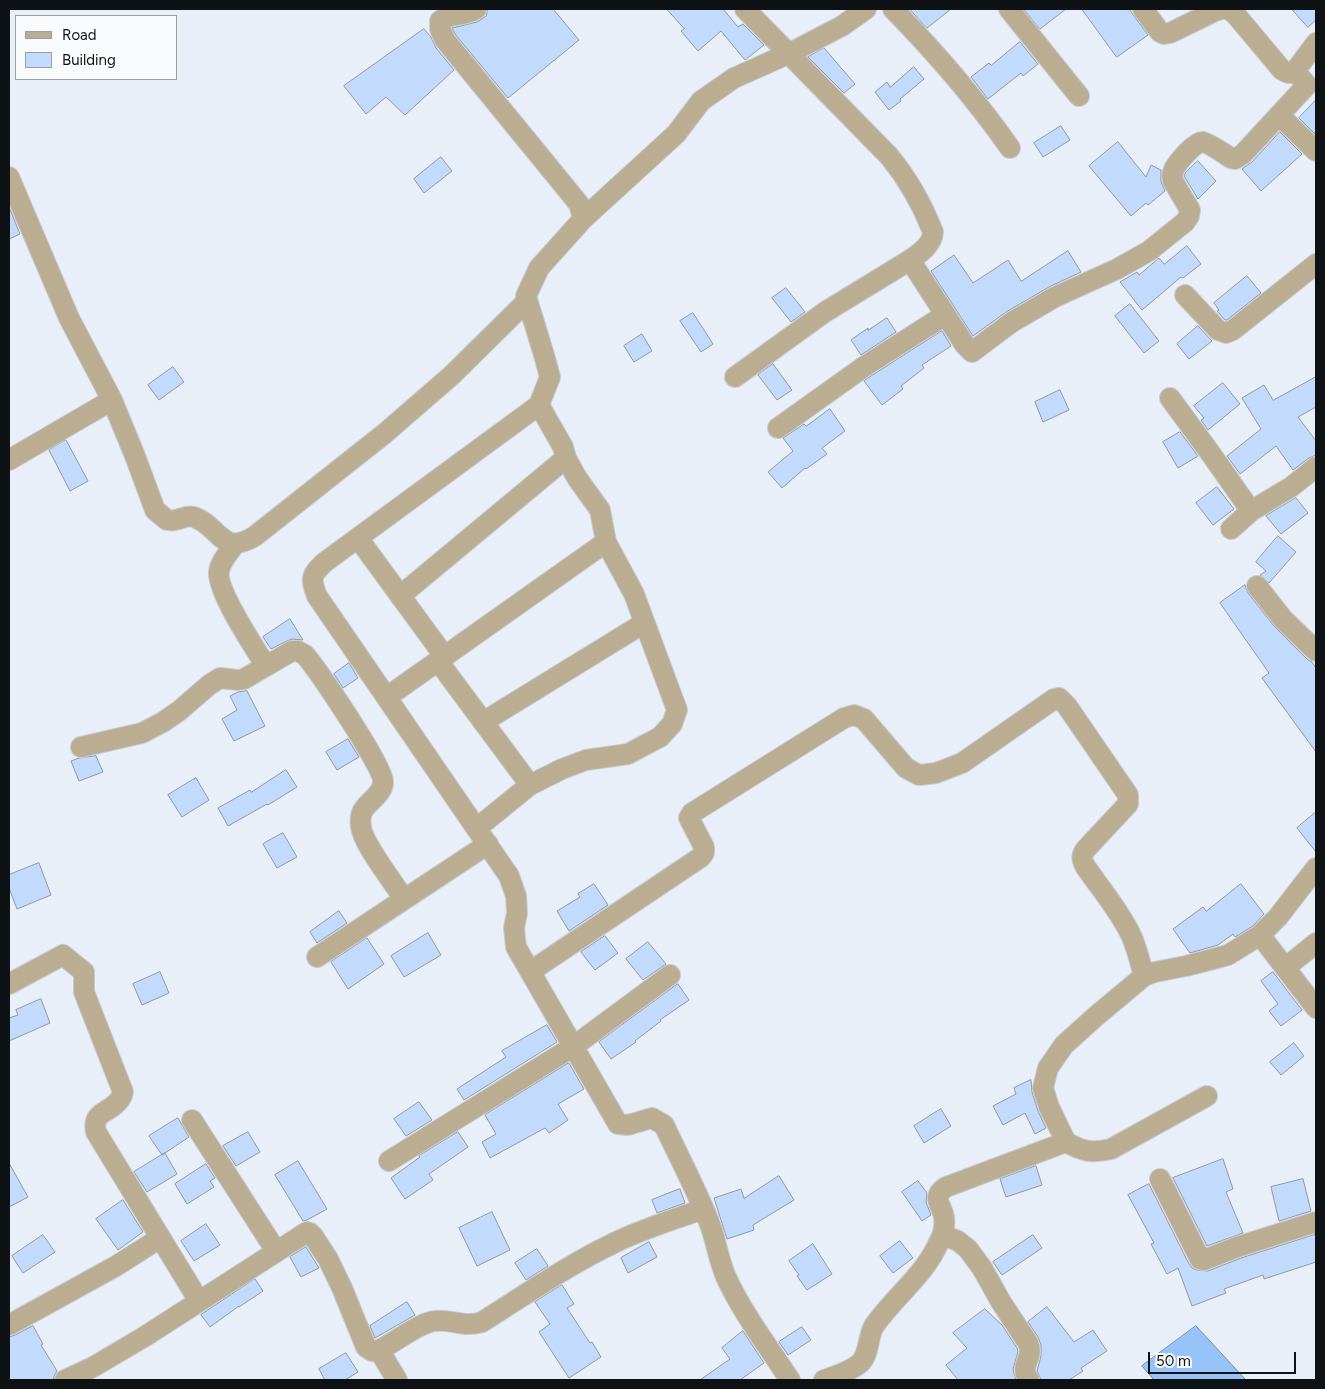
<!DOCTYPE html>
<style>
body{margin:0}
#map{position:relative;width:1325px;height:1389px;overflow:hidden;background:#e8eff8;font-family:Figtree,sans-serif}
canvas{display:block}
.frame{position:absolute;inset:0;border:10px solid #0f1215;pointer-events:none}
.legend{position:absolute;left:15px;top:15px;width:162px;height:65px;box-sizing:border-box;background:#fafbfd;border:1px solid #9c9ea0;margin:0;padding:6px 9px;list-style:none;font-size:15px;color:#0f1215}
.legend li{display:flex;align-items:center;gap:10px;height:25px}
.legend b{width:25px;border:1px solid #9c9ea0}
.scale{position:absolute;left:1148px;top:1352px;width:148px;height:22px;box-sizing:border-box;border:2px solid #0f1215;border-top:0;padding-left:6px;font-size:15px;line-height:18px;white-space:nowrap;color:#0f1215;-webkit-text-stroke:4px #fafbfd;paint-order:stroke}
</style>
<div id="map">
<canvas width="1325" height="1389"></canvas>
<div class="frame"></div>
<ul class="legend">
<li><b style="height:6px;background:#baad92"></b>Road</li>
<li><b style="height:14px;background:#c2dafb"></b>Building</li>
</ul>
<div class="scale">50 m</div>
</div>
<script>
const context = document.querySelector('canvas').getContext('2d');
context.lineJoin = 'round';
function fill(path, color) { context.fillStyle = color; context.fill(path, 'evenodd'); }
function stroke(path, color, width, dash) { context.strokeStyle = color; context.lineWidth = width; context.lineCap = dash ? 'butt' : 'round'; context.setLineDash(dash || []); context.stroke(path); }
const water = new Path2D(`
 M1196,1326L1246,1380H1154L1142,1366Z`);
fill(water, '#97c3f8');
stroke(water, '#6e8eb4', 1);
const building = new Path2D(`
 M488,9H553L579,40L508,98L455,34L452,28L477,22L486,16Z
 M667,9H723L738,27L743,24L764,45L745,60L721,31L698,51L681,31L684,29Z
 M910,9H951L927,28Z
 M1024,9H1066L1040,29Z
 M1082,9H1129L1148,35L1117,57Z
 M1292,9H1316V20L1308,27Z
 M424,29L431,37L436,48L454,70L405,115L386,97L366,114L344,86Z
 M1020,42L1038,64L1023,76L1021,73L988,99L971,77L989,63L991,65Z
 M824,48L855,84L844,93L808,57Z
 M914,67L924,79L900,99L901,101L889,110L875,92L887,82L890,87Z
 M1316,100V135L1299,118Z
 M1061,126L1070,140L1043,157L1034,143Z
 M1280,132L1302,154L1261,191L1242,169L1252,162Z
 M1118,142L1146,177L1151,165L1161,170V182L1165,191L1148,205L1146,203L1131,216L1089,166Z
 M441,157L452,171L424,193L414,179Z
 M1198,161L1216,181L1198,199L1184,176L1186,172Z
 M9,207L20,234L9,239Z
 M1187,246L1201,264L1183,278L1181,277L1142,310L1120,282L1137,272L1139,275L1159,258L1164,264Z
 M1068,251L1081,272L1049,287L1006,312L973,336L931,271L954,255L973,283L1008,260L1021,281Z
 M1247,276L1261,293L1227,320H1225L1217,311L1219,310L1214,303Z
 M786,288L805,312L791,322L772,298Z
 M1130,304L1159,341L1144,353L1115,316Z
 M693,313L713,344L701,352L680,321Z
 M887,318L896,332L861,355L851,340L868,328V330Z
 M1198,326L1212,341L1189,359L1177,344Z
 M942,331L951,346L922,365L924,368L901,386L903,389L882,405L864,381Z
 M642,334L652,351L634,362L624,346Z
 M773,364L792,390L777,400L758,375Z
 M173,367L184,382L159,400L148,385Z
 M1316,377V407L1298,417L1316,441V455L1309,458L1293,470L1276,446L1240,474L1227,456L1261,429L1242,398L1264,385L1273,400Z
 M1223,383L1240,404L1208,430L1201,420L1204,418L1194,406Z
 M1060,390L1069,410L1043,422L1035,402Z
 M830,409L845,431L822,448L827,454L806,469L805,468L782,488L768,472L793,451L783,438L804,424L806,426Z
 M1180,432L1198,456L1178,468L1163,442Z
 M66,440L88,481L70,491L49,450Z
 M1217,487L1234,509L1213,525L1196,503Z
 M1296,498L1308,513L1281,534L1266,516Z
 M1278,536L1296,552L1269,583L1260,575L1266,571L1256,562Z
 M1245,585L1248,593L1274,626L1308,660L1312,662L1316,668V752L1262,678L1269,673L1220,603Z
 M290,619L303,640L292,639L287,641L271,649L263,637Z
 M349,663L358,678L343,688L334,674Z
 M247,691L265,726L234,741L222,719L237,710L230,696L238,692Z
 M348,739L359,757L337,770L326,752Z
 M96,756L103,772L79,781L71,761L79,758Z
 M286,770L297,787L268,805L267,804L228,826L218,808L250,790L251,792Z
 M196,778L209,800L182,817L168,795Z
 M1316,812V852L1297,828Z
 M283,833L297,857L277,868L263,844Z
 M39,863L51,895L17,909L9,888V875Z
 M594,884L608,905L569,931L557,911L580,897L578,894Z
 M1241,884L1264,914L1253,926L1235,937L1233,934L1218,945L1190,953L1173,929L1203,907L1206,911Z
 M339,911L347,923L317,943L310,932Z
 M428,933L441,955L404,977L391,956Z
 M605,936L618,953L595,970L581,952Z
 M367,938L384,964L348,989L331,962Z
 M648,942L666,964L643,980L626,959Z
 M160,972L169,993L142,1005L133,984Z
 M1273,972L1302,1010L1281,1026L1269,1011L1278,1004L1261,981Z
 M678,984L689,1000L660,1020L661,1021L635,1041L636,1042L611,1059L599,1042Z
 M41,999L50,1023L9,1041V1018L18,1015L16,1010Z
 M547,1025L557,1042L464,1100L457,1089L506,1057L502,1051Z
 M1294,1043L1304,1056L1281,1075L1270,1062Z
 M569,1063L584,1089L558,1104L568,1120L549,1133L545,1128L490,1158L482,1142L496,1134L485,1115Z
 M1031,1080L1032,1092L1038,1111L1046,1128L1035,1134L1025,1113L1003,1125L993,1106L1016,1094L1014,1088Z
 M419,1102L432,1120L406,1136L394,1119Z
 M941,1109L951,1126L924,1143L914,1126Z
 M178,1118L189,1137L162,1155L149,1136Z
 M248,1132L260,1152L236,1166L223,1146Z
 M458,1132L468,1147L429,1174L433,1180L405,1199L391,1178L420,1157L419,1156Z
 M165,1153L177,1174L147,1192L134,1172Z
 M1223,1159L1233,1189L1226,1192L1243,1233L1207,1246L1173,1178Z
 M298,1161L327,1209L307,1220L303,1221L275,1175Z
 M9,1163L28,1197L9,1207Z
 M206,1164L215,1178L210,1181L214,1187L187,1204L175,1184Z
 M1036,1166L1042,1185L1006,1197L1000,1179Z
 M779,1176L794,1200L753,1225L754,1230L727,1239L714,1198L741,1189L744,1198Z
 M1303,1179L1311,1211L1279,1221L1271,1187Z
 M918,1181L927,1193L926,1202L931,1215L922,1221L902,1192Z
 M1149,1184L1189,1264L1192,1268L1197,1270L1208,1271L1241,1258L1316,1234V1262L1264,1279L1263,1275L1224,1289L1226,1293L1192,1306L1178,1268L1167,1274L1151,1244L1154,1243L1128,1195Z
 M680,1189L685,1203L657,1213L652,1200Z
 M123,1200L143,1232L118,1250L96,1219Z
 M492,1212L510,1250L477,1266L459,1228Z
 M206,1224L220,1245L194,1261L181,1241Z
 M43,1235L55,1252L23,1273L12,1256Z
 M1033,1235L1042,1248L1002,1275L993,1262Z
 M900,1241L913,1258L893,1273L880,1256Z
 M649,1242L657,1257L628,1273L621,1258Z
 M813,1244L832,1274L807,1290L797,1276L799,1275L789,1261Z
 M306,1247L319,1268L301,1277L290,1257Z
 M537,1249L548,1266L526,1280L515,1263Z
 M255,1279L263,1291L239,1307V1306L210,1327L201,1315Z
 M562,1285L574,1304L567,1308L590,1343L592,1342L601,1357L569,1378L539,1332L550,1324L535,1302Z
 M407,1302L415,1315L375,1338L370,1326Z
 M1047,1307L1074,1342L1093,1330L1107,1351L1081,1368L1083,1371L1069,1380H1041L1037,1371L1041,1356V1345L1038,1337L1028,1322Z
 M985,1309L1002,1325L1017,1348L1018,1352L1013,1369L1016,1380H958L946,1365L967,1348L953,1333Z
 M33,1326L43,1344L41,1345L57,1371L55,1374L53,1380H9V1337L15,1335Z
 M802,1327L811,1340L788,1355L779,1342Z
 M743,1331L764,1363L740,1380H700L730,1359L722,1348Z
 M346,1353L358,1372L345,1380H325L319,1369Z`);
fill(building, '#c2dafb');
stroke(building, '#9197a0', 1);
const minor = new Path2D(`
 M476,9C464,17 451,12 440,21V29L445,40L579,204L583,219
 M745,9L889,156C908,179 922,204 933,232C932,245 920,253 910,260L965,345L972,352L1012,322L1055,297L1117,269L1149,251L1185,222L1189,216L1190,210L1173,181C1172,177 1172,173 1174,169C1178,162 1195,141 1203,142C1209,143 1226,155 1231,158L1235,159L1243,154L1307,85L1299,76L1297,72L1298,67L1316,43
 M893,9C936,53 975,98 1010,148
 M1009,9L1079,96
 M1143,9L1160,32L1164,34L1170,33L1215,11L1221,9
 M1225,9L1230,10L1236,15L1282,70L1288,73L1297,72
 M1279,115L1316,151
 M9,177L69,318L112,400L135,456L155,510L167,520C169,520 172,521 175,520C181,519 187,515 194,517C220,526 221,557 255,536L384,434L452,375L527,301
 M1185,295L1218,330L1226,333L1233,330L1316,264
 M735,377L825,312L910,260
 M1170,398L1211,454L1251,511
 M539,405L325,562C311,575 310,578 317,596L509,876L516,896L517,913L514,928L516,947L618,1124L628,1125L652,1118L664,1125C679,1157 696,1189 709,1222C716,1239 718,1259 726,1277C743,1314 768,1346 790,1380
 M778,428L865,366L945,315
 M9,460L112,400
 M1231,529L1251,511L1291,487L1316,467
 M358,538L445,657
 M1257,586L1283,619L1316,651
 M400,596L566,458
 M438,661L530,785
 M266,666L292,651H298L305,655C318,670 383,766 383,781C384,793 370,800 364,809C360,814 360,820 361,827C363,844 394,883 404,899
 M387,697L606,542
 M483,722L644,623
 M81,747L142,733L163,722L179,711L209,685L220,678L238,680L244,679L266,666C254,647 216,590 219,571C221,561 229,552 235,544
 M477,828L530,785L562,769L586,760L628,754L660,737L672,724L677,710L634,594L606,542L600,510L577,478L566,458L563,447L539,405L550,377L544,355L526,296L539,268L583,219L676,134L701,101L734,78L790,53L842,26L866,9
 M1260,935L1316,1008
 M317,957L488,844
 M1285,968L1316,943
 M531,971L701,857L704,853V847L689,818L692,813L844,718L854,715L864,719L906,768L919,775L936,773L962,763L1054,699L1059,698L1067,706L1128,795V804L1085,850C1081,856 1082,860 1085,866C1100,888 1119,910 1131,935C1137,948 1140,962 1144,976
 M9,984L63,955L84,972V992L123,1092C123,1093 121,1098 120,1099C111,1113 91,1111 96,1132L199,1301
 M192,1120L276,1251
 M1066,1142C1083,1152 1092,1153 1111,1149L1207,1096
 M389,1161L574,1046L670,975
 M1160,1179L1200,1259L1204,1260L1237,1247L1316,1222
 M943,1235L958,1241L968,1249L982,1268L1001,1302L1028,1343C1035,1359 1018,1364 1029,1380
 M9,1325L116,1266L160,1238
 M379,1350L397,1380
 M65,1380L93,1367L144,1337L307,1232L310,1233L313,1236L328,1259L342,1288L366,1347L372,1351L379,1350C394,1343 420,1322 435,1321C453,1319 463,1328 482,1322C525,1295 568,1265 614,1243C642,1229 673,1220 703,1209
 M824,1380C835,1376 849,1372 859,1364C870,1355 867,1338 874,1326C894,1297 925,1275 939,1242C943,1235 945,1225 944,1217C941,1203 931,1197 946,1187L1066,1142L1049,1107L1043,1088L1048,1068L1064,1045L1095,1017L1144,976L1155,972L1186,966L1228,955L1260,935L1278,917L1316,868`);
stroke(minor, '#c5ccd4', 22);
stroke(minor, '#baad92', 20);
</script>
